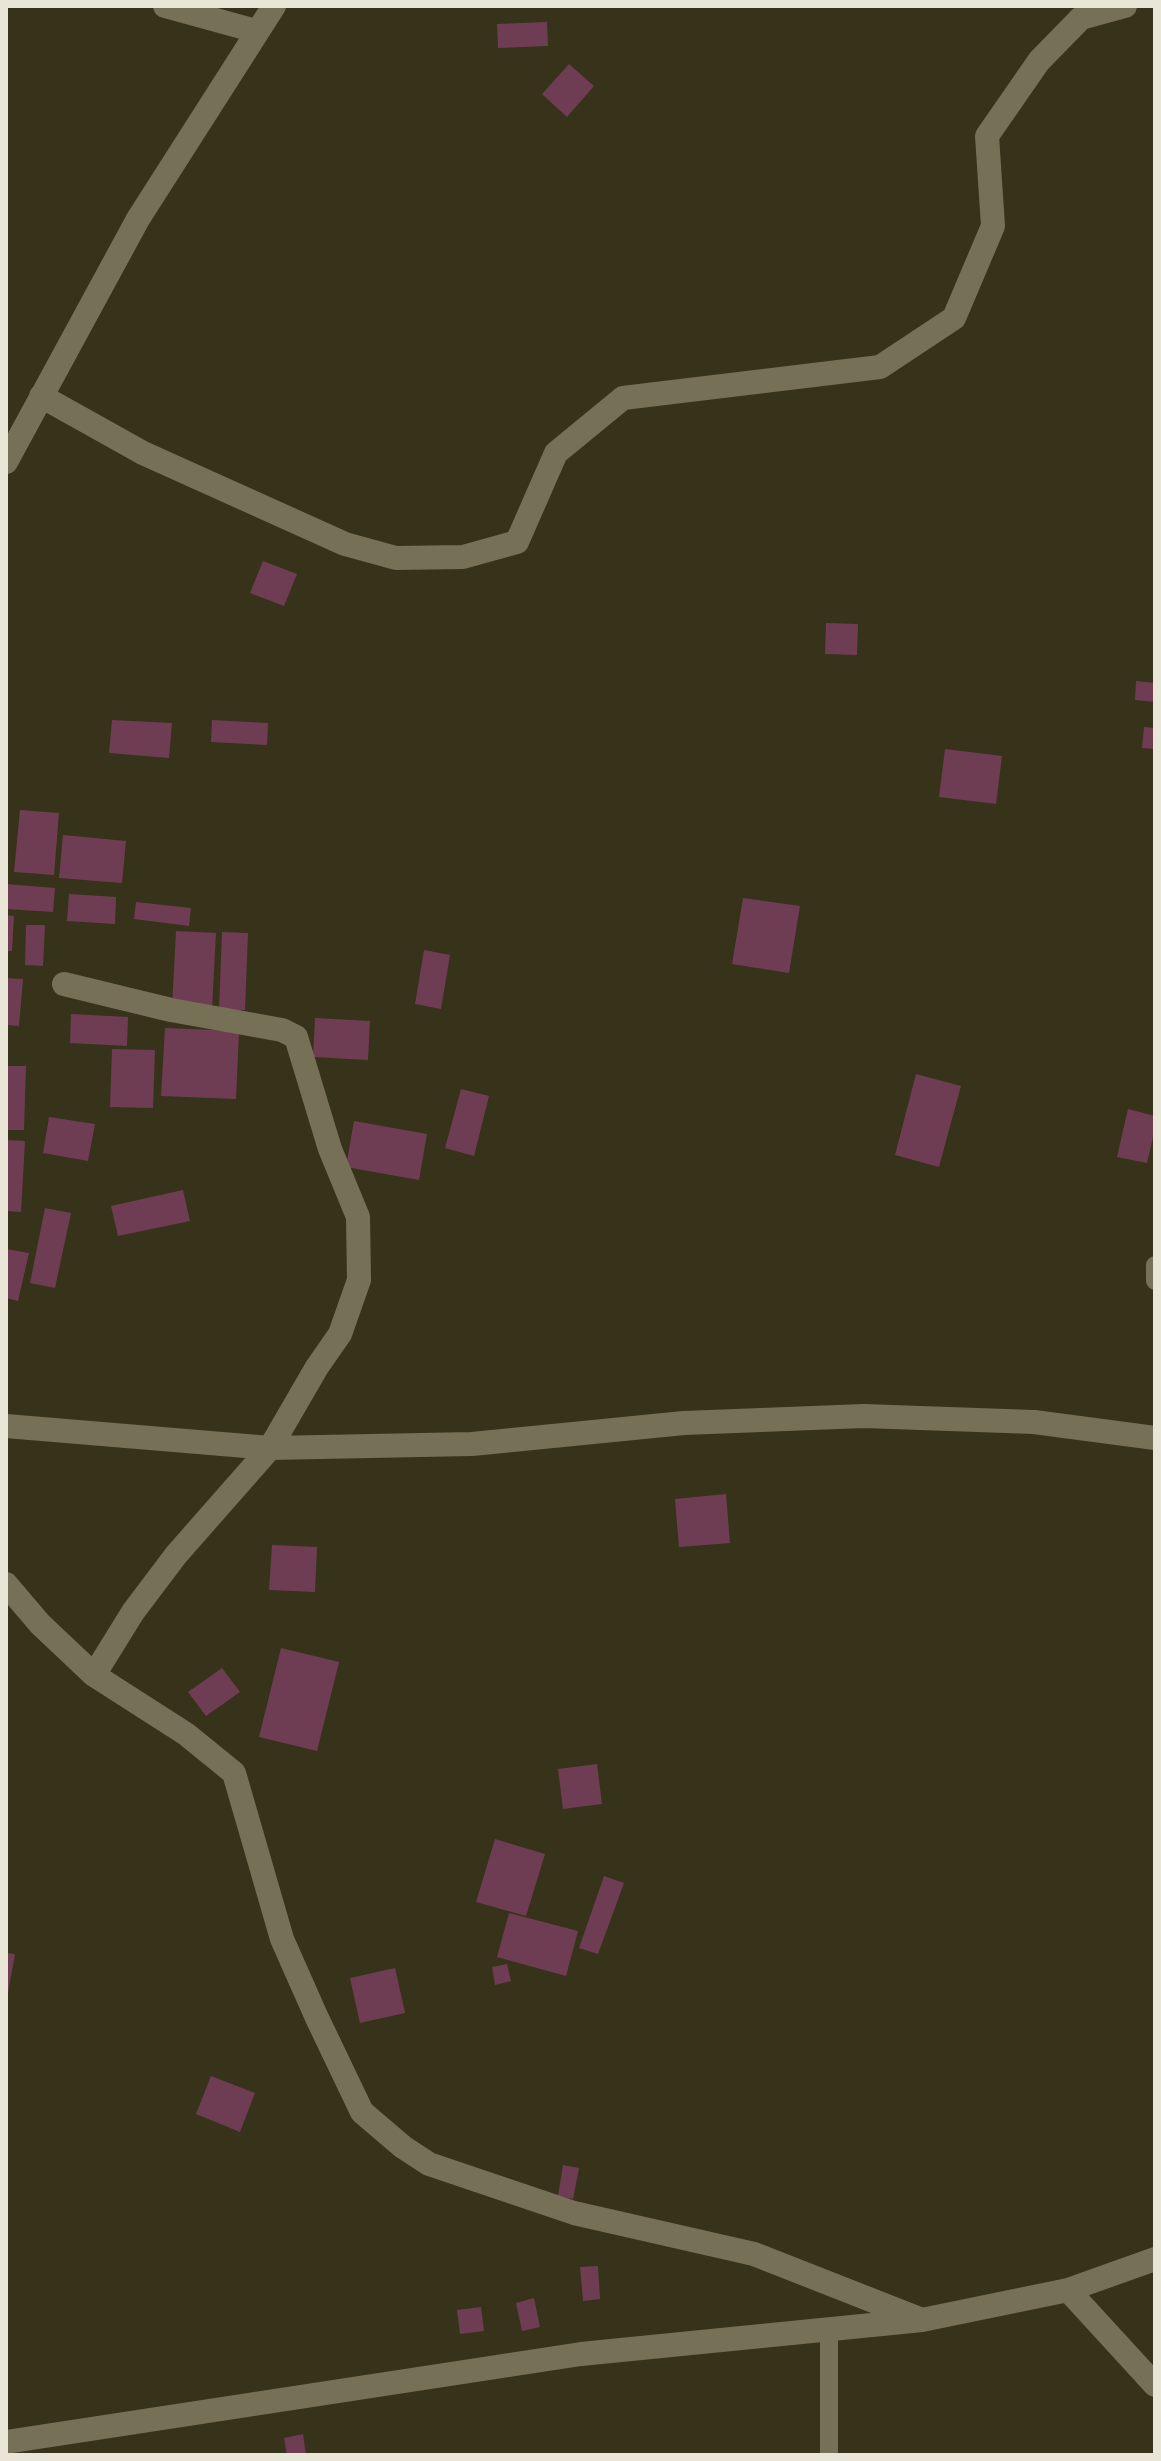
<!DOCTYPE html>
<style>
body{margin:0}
#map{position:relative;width:1161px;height:2461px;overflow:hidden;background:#37321a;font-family:"Asap Condensed",sans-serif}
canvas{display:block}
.frame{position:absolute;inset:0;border:8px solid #e9e5d7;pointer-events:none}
</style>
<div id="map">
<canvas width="1161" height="2461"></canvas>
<div class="frame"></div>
</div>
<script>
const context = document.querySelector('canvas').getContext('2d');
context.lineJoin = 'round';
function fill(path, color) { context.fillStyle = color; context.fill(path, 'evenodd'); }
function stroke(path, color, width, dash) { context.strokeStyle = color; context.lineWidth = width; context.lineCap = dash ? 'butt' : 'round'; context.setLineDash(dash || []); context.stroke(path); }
fill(new Path2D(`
 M547,22L548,46L498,48L497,24Z
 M569,64L594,86L567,117L542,94Z
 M263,561L297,574L284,606L250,593Z
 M826,623L858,624L857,655L825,654Z
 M1136,681L1155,683V702L1135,700Z
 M112,720L172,723L169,758L109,753Z
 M212,720L268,723L267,745L211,742Z
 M1144,727L1155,728V749L1142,748Z
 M945,749L1002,756L996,804L939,797Z
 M20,810L59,813L54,875L14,872Z
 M63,835L126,841L122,883L59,878Z
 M6,884L55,888L53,912L6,909Z
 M69,894L116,897L115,924L67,921Z
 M743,898L800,906L789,973L732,964Z
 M136,902L191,908L189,926L134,919Z
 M6,915L14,916L12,951H6Z
 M26,925H45L43,966L25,965Z
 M176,931L216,933L212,1009L172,1008Z
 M222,932L248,933L245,1010H219Z
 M424,950L450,955L441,1009L415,1004Z
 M6,978L23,979L19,1026L6,1025Z
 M71,1014L128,1017L127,1046L70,1043Z
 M315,1018L370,1021L368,1060L313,1057Z
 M165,1028L239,1031L236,1099L161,1096Z
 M112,1049L155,1050L153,1108L110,1107Z
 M6,1066H26L24,1130H6Z
 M916,1074L961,1086L939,1167L895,1155Z
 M461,1089L489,1096L474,1156L445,1148Z
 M1128,1109L1155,1116V1129L1147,1163L1117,1157Z
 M49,1117L95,1124L88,1161L43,1153Z
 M354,1121L427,1134L419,1180L346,1167Z
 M6,1140L25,1141L21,1212L6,1211Z
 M183,1190L190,1221L118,1236L111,1206Z
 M45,1208L71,1213L55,1288L30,1283Z
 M6,1249L29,1253L18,1301L6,1298Z
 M726,1494L730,1543L679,1547L675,1499Z
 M272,1545L317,1547L315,1592L269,1590Z
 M281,1648L339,1662L317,1751L259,1737Z
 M222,1668L240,1692L206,1716L188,1692Z
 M597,1764L602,1804L563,1809L558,1769Z
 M495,1839L545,1854L526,1916L476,1902Z
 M604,1876L624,1883L598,1954L579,1948Z
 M509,1913L578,1931L566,1976L497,1957Z
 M6,1953L15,1954L8,1993H6Z
 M507,1964L511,1981L495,1985L492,1967Z
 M395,1968L405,2013L360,2023L350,1978Z
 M211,2076L255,2093L240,2132L196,2114Z
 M563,2165L579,2168L573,2199L558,2196Z
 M598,2266L600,2299L583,2301L580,2267Z
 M534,2298L540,2327L522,2331L516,2303Z
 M481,2307L484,2331L460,2334L457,2310Z
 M303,2434L306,2455H287L284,2438Z`), '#6f3d53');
stroke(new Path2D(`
 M1155,1265V1281
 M829,2455V2331`), '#767056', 18);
stroke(new Path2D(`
 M165,6L256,31
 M41,396L143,453L345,544L396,558L463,557L517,542L556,453L623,398L880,367L954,318L993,226L987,136L1039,61L1081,18L1125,6
 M6,462L138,219L274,6
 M64,984L171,1010L282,1030L296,1037L330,1149L358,1217L359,1280L340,1334L317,1367L270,1448L176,1555L133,1612L94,1675
 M6,1426L270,1448L472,1444L684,1423L864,1416L1034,1422L1155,1438
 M6,1584L40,1624L94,1675L186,1734L234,1773L282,1939L317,2018L362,2112L403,2147L429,2164L574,2213L754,2254L922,2320
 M1068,2290L1155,2385
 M6,2442L581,2354L922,2320L1068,2290L1155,2259`), '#767056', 24);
</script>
